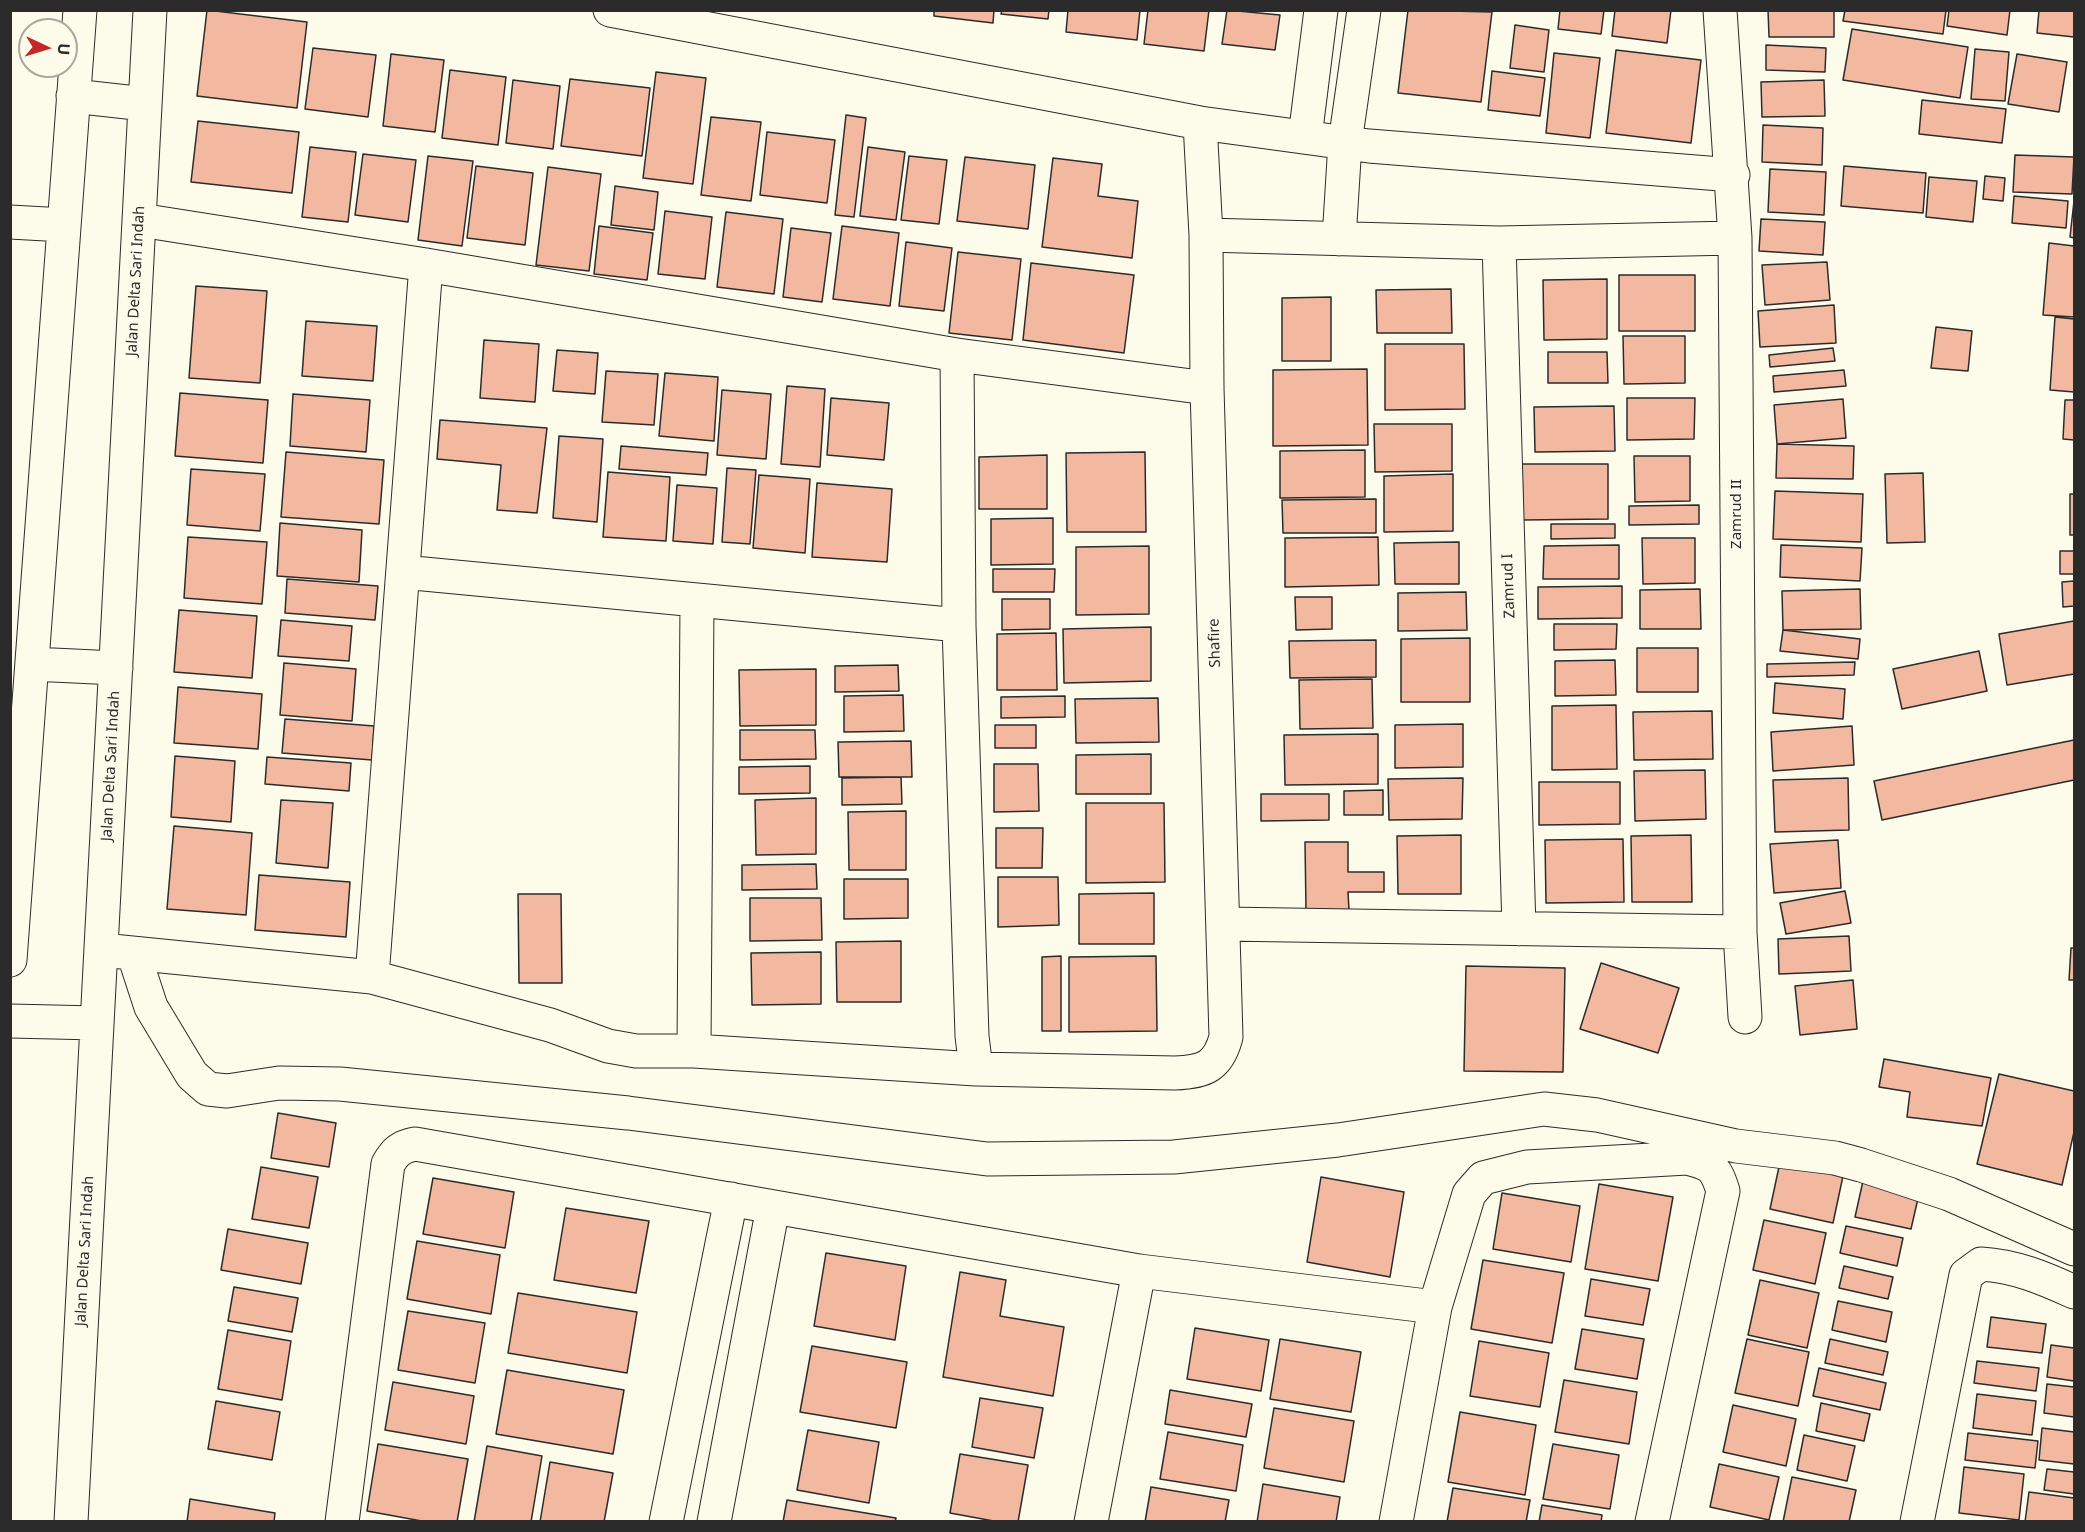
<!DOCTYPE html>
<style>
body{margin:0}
#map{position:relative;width:2085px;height:1532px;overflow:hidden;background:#fdfbea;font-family:"Noto Sans",sans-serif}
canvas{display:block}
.frame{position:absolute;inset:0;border:12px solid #2b2b2b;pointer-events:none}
.north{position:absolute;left:18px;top:18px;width:60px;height:60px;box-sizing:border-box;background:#fdfbea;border:2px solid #a9a89e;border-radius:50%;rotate:94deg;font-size:16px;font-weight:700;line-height:24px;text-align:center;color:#2b2b2b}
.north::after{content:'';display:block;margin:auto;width:21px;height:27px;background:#c62828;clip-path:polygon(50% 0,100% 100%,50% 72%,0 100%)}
</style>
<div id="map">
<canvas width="2085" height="1532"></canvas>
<div class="frame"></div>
<div class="north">U</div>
</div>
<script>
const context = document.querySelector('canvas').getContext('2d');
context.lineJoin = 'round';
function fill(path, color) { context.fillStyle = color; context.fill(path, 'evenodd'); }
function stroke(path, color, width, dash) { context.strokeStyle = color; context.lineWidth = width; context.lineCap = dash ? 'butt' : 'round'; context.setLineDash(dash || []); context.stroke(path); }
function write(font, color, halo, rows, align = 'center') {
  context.font = font + ' "Noto Sans",sans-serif'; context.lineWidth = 4.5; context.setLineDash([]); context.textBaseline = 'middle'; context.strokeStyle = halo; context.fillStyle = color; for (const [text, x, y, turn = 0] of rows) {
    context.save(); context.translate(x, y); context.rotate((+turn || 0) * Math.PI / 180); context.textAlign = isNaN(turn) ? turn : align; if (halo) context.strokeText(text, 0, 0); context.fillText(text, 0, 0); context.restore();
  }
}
const building = new Path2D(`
 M207,10L307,22L297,108L197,96Z
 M934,10H994L993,23L934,16Z
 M1002,10H1049L1048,19L1001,14Z
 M1068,10H1140L1137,40L1066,32Z
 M1148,10H1209L1204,51L1144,44Z
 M1227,10L1280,15L1275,50L1222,44Z
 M1408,10L1492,12L1481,102L1398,93Z
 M1560,10H1604L1601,34L1558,29Z
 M1615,10H1671L1667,43L1612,36Z
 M1768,10H1834V37H1769Z
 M1845,10H1946L1943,34L1843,21Z
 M1949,10H2010L2007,35L1947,26Z
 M2039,10H2074V37L2037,33Z
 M1515,25L1549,30L1544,72L1510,68Z
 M1852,29L1968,47L1960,98L1843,80Z
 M1766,45L1826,48L1825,72L1766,70Z
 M313,48L376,55L368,117L305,109Z
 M1975,49L2009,52L2005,101L1971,99Z
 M1616,50L1701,60L1691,143L1606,133Z
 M1554,53L1600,58L1590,138L1546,133Z
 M391,54L444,60L435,132L383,126Z
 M2017,54L2067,62L2059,112L2008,104Z
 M450,70L506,77L498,145L442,138Z
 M1492,71L1545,78L1540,116L1488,110Z
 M656,72L706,78L693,184L643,178Z
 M570,79L650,88L642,156L561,146Z
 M513,80L560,86L553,149L506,143Z
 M1824,80L1825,116L1762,117L1761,82Z
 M1922,100L2006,109L2002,143L1919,134Z
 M846,115L866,118L854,217L835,215Z
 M711,117L761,122L751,201L701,195Z
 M198,121L299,132L292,193L191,182Z
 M1763,125L1823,128L1822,165L1762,162Z
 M767,132L835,140L827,203L760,195Z
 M310,147L356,152L348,222L302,217Z
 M868,147L905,152L896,220L860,216Z
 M363,154L416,160L408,222L355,215Z
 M2015,155L2074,157L2072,194L2013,192Z
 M428,156L473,161L462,246L418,240Z
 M909,156L947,160L939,224L901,220Z
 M965,157L1035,165L1028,229L957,221Z
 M1053,158L1102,164L1098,196L1138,201L1132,258L1042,247Z
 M476,166L533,173L525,245L467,238Z
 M1844,166L1926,173L1923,213L1841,206Z
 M548,167L601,174L589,271L536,265Z
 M1770,169L1826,172L1824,215L1768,212Z
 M1985,176L2005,178L2003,201L1983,199Z
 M1929,177L1977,181L1973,222L1926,217Z
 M615,186L658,192L654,230L611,225Z
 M2014,196L2068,201L2066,228L2012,223Z
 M2074,201V238L2070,237Z
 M665,211L712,217L705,279L658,274Z
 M726,212L783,219L774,294L717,287Z
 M1761,219L1825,222L1823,255L1759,251Z
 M599,226L653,233L647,280L594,274Z
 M842,226L899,233L890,306L833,299Z
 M791,228L831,233L822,302L783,297Z
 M906,242L952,248L944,311L899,306Z
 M2049,243L2074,246V317L2043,315Z
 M958,252L1021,259L1012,340L949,333Z
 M1827,262L1830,300L1765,305L1762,265Z
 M1031,263L1134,275L1124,353L1023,340Z
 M1619,275H1695V331H1619Z
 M1607,279V339L1544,340L1543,280Z
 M196,286L267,291L260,383L189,378Z
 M1451,289L1452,333H1377L1376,290Z
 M1331,297V361H1282V298Z
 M1834,305L1836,343L1760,347L1758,311Z
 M2055,317L2074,319V392L2050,390Z
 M306,321L377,326L373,381L302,376Z
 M1936,327L1972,331L1968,371L1931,368Z
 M1623,336H1685V383L1624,384Z
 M484,340L539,344L535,402L480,398Z
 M1385,344H1464L1465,409L1385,410Z
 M1833,348L1835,361L1770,367L1769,355Z
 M557,350L598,353L595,394L553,391Z
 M1548,352H1607L1608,383H1548Z
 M1367,369L1368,445L1273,446V370Z
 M1844,370L1846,386L1774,392L1773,376Z
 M606,371L658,374L654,425L602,422Z
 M665,373L718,377L714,441L659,436Z
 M787,386L825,389L820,467L781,464Z
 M722,390L771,394L766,459L717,455Z
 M180,393L268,400L263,463L175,456Z
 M293,394L370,400L366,452L290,446Z
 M831,398L889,403L884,460L827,455Z
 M1627,398H1695L1694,439L1627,440Z
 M1843,399L1846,438L1777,444L1774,405Z
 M2065,400H2074V440L2063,439Z
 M1614,406L1615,451L1535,452L1534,407Z
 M440,420L547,428L537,513L497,510L501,465L437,459Z
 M1374,424H1452V471L1375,472Z
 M559,436L603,439L597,522L553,518Z
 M1777,444L1854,446L1853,479L1776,478Z
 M621,446L708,453L706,475L619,469Z
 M1365,450V497L1280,498V451Z
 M286,452L384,460L379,524L281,517Z
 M1145,452L1146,532H1067L1066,453Z
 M1047,455V509H979V457Z
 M1634,456H1690V501L1635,502Z
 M1522,464H1608V519L1523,520Z
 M727,468L756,470L750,544L722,542Z
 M191,469L265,474L260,531L187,525Z
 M608,472L670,477L666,541L603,537Z
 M1923,473L1925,542L1887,543L1885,474Z
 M1453,474V531L1384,532V476Z
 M759,475L810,479L805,553L753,548Z
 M817,483L892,489L887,562L812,557Z
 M677,485L717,488L713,544L673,541Z
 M1775,491L1863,494L1861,542L1773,539Z
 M2070,494H2074V535H2070Z
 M1376,499V533H1283L1282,500Z
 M1699,505V524L1629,525V506Z
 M1053,518V564L991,565V519Z
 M280,523L362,530L359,582L277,576Z
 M1551,524H1615V538L1551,539Z
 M188,537L267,542L262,604L184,598Z
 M1378,537L1379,585L1285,587V538Z
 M1642,538H1695V583L1643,584Z
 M1459,542V584H1395L1394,543Z
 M1619,545V579H1543L1544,546Z
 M1781,545L1862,548L1860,581L1780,577Z
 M1149,546V614L1076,615V547Z
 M2060,551H2074V574H2060Z
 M993,569H1055L1054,592H993Z
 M287,579L378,586L375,620L285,613Z
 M2074,581V606L2063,607L2062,582Z
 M1622,586V618L1538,619V587Z
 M1700,589L1701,629H1640V590Z
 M1860,589L1861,629L1783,630L1782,591Z
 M1466,592L1467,630L1398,631V593Z
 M1295,597H1332V629L1296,630Z
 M1002,599H1050V629L1002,630Z
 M179,610L257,616L252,678L174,672Z
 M281,620L352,626L349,661L278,656Z
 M2074,621V674L2007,685L1999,634Z
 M1554,624H1617L1616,649L1554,650Z
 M1151,627V681L1064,683L1063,629Z
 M1783,630L1860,639L1858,659L1780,651Z
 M1056,633L1057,690H997V634Z
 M1470,638V702H1401V639Z
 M1376,640V677L1290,678L1289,641Z
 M1637,648H1698V692H1637Z
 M1979,651L1987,691L1902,709L1893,669Z
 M1615,660L1616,695L1555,696V661Z
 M1855,662L1854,675L1767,677V664Z
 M284,663L356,669L352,721L280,715Z
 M898,665L899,691L835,692V666Z
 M816,669V725L740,726L739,670Z
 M1372,679L1373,728L1300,729L1299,680Z
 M1775,683L1845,689L1843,719L1773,713Z
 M178,687L262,694L258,749L174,743Z
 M903,695L904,731L844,732V696Z
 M1065,696V717L1001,718V697Z
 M1158,698L1159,742L1076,743L1075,699Z
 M1616,705L1617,769L1552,770V706Z
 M1712,711L1713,759L1634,760L1633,712Z
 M285,719L374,726L372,760L282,753Z
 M1463,724V767L1395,768V725Z
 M995,725H1036V748H995Z
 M1852,726L1854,765L1773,771L1771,732Z
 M740,730H815L816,759L740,760Z
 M1378,734V784L1285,785L1284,735Z
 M2074,740V780L1882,820L1874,781Z
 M911,741L912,777H839L838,742Z
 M1151,754V794H1076V755Z
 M175,756L235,761L231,822L171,817Z
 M267,757L351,763L349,791L265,784Z
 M994,764H1038L1039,811L994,812Z
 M810,766V793L739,794V767Z
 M1705,770L1706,819L1635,821L1634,771Z
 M901,777L902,804L842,805V778Z
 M1463,778L1462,819L1389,820L1388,779Z
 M1848,778L1849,830L1775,832L1773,780Z
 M1539,782H1620V824L1539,825Z
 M1383,790V815H1344V791Z
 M1261,794H1329V820L1261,821Z
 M816,798V854L756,855L755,800Z
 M281,800L333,803L328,868L276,863Z
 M1086,803H1164L1165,882L1086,883Z
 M906,811V870H849L848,812Z
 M174,826L252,833L246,915L167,909Z
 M996,828H1043L1042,868H996Z
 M1461,835V894H1398L1397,836Z
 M1691,835L1692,902H1632L1631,836Z
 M1623,839L1624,902L1546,903L1545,840Z
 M1838,840L1841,888L1774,893L1770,844Z
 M1305,842H1348V872H1384V892H1348L1349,910H1306Z
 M816,864L817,889L742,890V865Z
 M259,875L350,882L346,937L255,930Z
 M998,877H1058L1059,925L998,927Z
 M844,879H908V918L844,919Z
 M1845,891L1851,923L1786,934L1780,903Z
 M1154,893V944H1079V894Z
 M518,894H561L562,983H519Z
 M750,898H821L822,940L750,941Z
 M1849,936L1851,971L1779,974L1778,939Z
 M901,941V1002H837L836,942Z
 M2071,948H2074V980H2069Z
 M821,952V1004L752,1005L751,953Z
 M1061,956V1031H1042V957Z
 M1156,956L1157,1031L1069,1032V957Z
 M1601,963L1679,988L1658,1053L1580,1029Z
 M1466,966L1565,968L1563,1072L1464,1071Z
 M1853,980L1857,1029L1800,1035L1795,986Z
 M1884,1059L1991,1078L1982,1126L1907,1117L1910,1092L1879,1087Z
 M1999,1074L2074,1091V1132L2062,1185L1977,1164Z
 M278,1113L336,1123L329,1167L271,1158Z
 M1780,1162L1843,1176L1833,1223L1770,1209Z
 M261,1167L318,1177L309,1228L252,1219Z
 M1321,1177L1404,1192L1390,1277L1307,1262Z
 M433,1178L514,1192L505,1248L423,1234Z
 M1863,1181L1919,1194L1911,1229L1855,1217Z
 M1599,1184L1673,1197L1658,1281L1585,1269Z
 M1502,1193L1580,1206L1571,1262L1493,1249Z
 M566,1208L649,1221L636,1293L554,1280Z
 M1764,1220L1826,1233L1815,1284L1753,1270Z
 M1846,1226L1903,1238L1897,1266L1840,1253Z
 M228,1229L308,1243L301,1284L221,1270Z
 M417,1241L500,1255L491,1314L407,1299Z
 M826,1253L906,1266L895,1340L814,1326Z
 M1483,1260L1564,1273L1552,1343L1471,1329Z
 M1844,1266L1893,1277L1888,1299L1839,1288Z
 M960,1272L1006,1280L1000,1316L1064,1327L1053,1396L943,1377Z
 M1591,1279L1650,1289L1643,1325L1585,1316Z
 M1760,1280L1819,1293L1807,1348L1748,1335Z
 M234,1287L298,1298L292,1332L228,1321Z
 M518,1293L637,1312L627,1373L508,1353Z
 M1838,1301L1892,1312L1886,1342L1832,1330Z
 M408,1311L485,1323L475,1383L398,1370Z
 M1991,1317L2046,1324L2042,1353L1987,1347Z
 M1195,1328L1269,1340L1261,1391L1187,1379Z
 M1582,1329L1644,1339L1637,1379L1575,1369Z
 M228,1330L291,1341L282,1400L218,1389Z
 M1280,1339L1361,1352L1351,1412L1270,1399Z
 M1747,1339L1809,1352L1798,1406L1735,1393Z
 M1830,1339L1888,1352L1883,1375L1825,1363Z
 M1479,1341L1549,1353L1540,1407L1470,1396Z
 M2051,1345L2074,1348V1381L2047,1377Z
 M812,1346L907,1362L896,1428L800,1412Z
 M1977,1361L2039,1368L2036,1391L1974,1383Z
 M1819,1368L1886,1383L1880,1410L1813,1396Z
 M507,1370L624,1390L613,1454L496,1434Z
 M1564,1380L1637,1392L1629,1444L1555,1432Z
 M393,1382L474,1396L466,1444L385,1430Z
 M2047,1384L2074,1387V1417L2044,1413Z
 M1170,1390L1252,1404L1246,1437L1165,1424Z
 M1977,1394L2036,1401L2032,1435L1973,1428Z
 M980,1398L1043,1408L1034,1458L972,1447Z
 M216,1401L280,1412L272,1460L208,1449Z
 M1821,1403L1870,1414L1864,1441L1816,1431Z
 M1733,1405L1796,1419L1786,1466L1723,1452Z
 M1274,1408L1354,1421L1344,1482L1264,1468Z
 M1460,1412L1536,1425L1525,1495L1448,1482Z
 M2042,1428L2074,1432V1464L2039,1460Z
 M808,1430L879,1442L869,1503L797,1490Z
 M1168,1432L1243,1445L1236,1491L1160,1479Z
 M1968,1433L2038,1441L2035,1468L1965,1460Z
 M1804,1435L1855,1446L1847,1481L1797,1470Z
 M378,1444L468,1459L457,1522H427L367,1511Z
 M1553,1444L1619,1455L1610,1509L1543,1499Z
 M487,1446L542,1456L531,1522H474Z
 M960,1454L1028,1465L1018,1522H999L950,1513Z
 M550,1462L613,1473L604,1522H540Z
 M1719,1464L1779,1477L1769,1520L1710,1507Z
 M1964,1467L2024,1474L2019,1520L1959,1513Z
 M2047,1469L2074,1472V1494L2044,1490Z
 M1792,1477L1856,1490L1849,1522H1783Z
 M1263,1484L1340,1497L1336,1522H1257Z
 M1151,1487L1229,1500L1225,1522H1145Z
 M1453,1488L1530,1500L1526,1522H1447Z
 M2029,1492L2074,1498V1522H2025Z
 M190,1499L275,1513L274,1522H187Z
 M787,1500L896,1518L895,1522H783Z
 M1542,1505L1602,1515L1601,1522H1539Z`);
fill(building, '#f2b8a0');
stroke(building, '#2b2b2b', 1.5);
const minor = new Path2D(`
 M610,10L1200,123L1369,146L1733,175
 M1720,10L1735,238L1740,932L1745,1017
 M73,96L145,104
 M1305,137L1321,10
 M140,220L426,265L957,355L1207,388
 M10,222L64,225
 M1206,235L1499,243L1735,238
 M1339,239L1345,143L1364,10
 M1499,243L1519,929
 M957,355L959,625L972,1036L976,1069
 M403,572L959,625
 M32,664L116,668
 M1224,924L1740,932
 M102,950L372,977L550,1025L608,1046L636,1051H694L976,1069L1175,1073C1204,1072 1218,1067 1226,1037L1207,388L1206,235L1200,123
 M134,955L151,1007L192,1075L208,1089L227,1091L279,1083L340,1084L628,1113L987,1159L1174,1157L1338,1140L1544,1109L1597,1115L1736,1146L1835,1158L1861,1165L1949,1194L2074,1249
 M10,960L80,10
 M372,977L426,265
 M10,1021L97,1023
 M694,1051L697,600
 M71,1522L150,10
 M342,1522L388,1164C395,1152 400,1147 415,1144L1139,1271L1435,1307
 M666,1522L731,1199
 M714,1522L773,1207
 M1091,1522L1139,1271
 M1396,1522L1435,1307L1469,1194L1483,1178L1527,1167L1687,1158C1711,1164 1715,1166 1723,1191L1652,1522
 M1917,1522L1966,1275L1981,1264C2015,1266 2044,1278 2074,1292`);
stroke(minor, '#2b2b2b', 35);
stroke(minor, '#fdfbea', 33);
write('15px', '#2b2b2b', '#fdfbea', [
 ["Jalan Delta Sari Indah",136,281,-87],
 ["Zamrud II",1737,514,-90],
 ["Zamrud I",1509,586,-92],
 ["Shafire",1215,643,-92],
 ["Jalan Delta Sari Indah",111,766,-87],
 ["Jalan Delta Sari Indah",85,1251,-87]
]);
</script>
